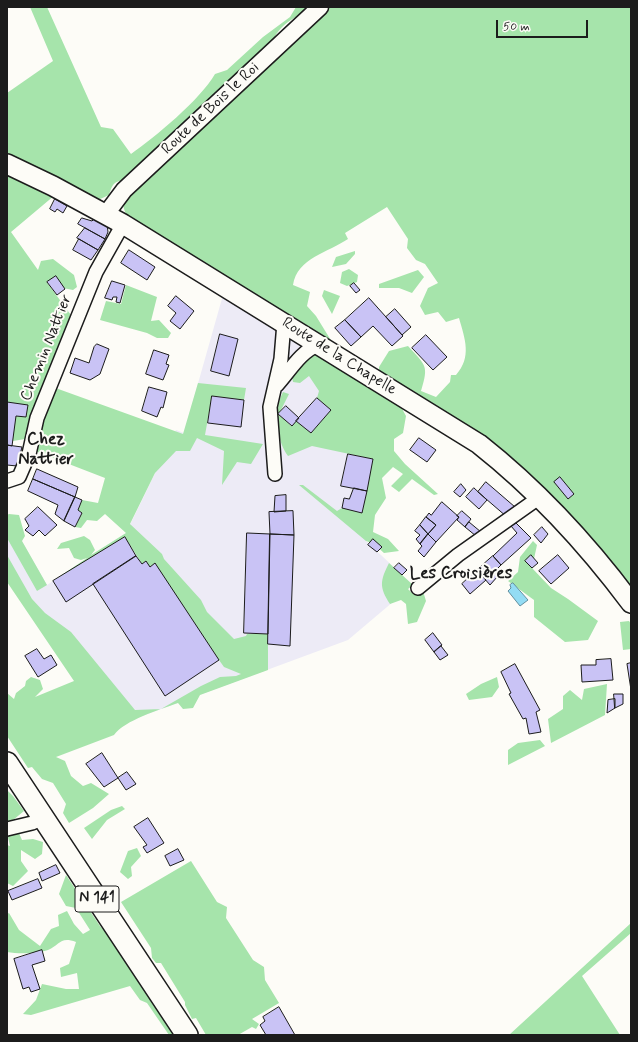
<!DOCTYPE html>
<meta charset="utf-8">
<style>
body{margin:0}
#map{position:relative;width:638px;height:1042px;overflow:hidden;background:#fdfcf7;font-family:Mynerve,sans-serif}
canvas{display:block}
.frame{position:absolute;inset:0;border:8px solid #1c1c1c;pointer-events:none}
.scale{position:absolute;left:496px;top:20px;width:92px;height:18px;box-sizing:border-box;border:2px solid #1c1c1c;border-top:0;padding-left:5px;font-size:12px;line-height:14px;white-space:nowrap;color:#1c1c1c;-webkit-text-stroke:3px #fdfcf7;paint-order:stroke}
</style>
<div id="map">
<canvas width="638" height="1042"></canvas>
<div class="frame"></div>
<div class="scale">50 m</div>
</div>
<script>
const context = document.querySelector('canvas').getContext('2d');
context.lineJoin = 'round';
function fill(path, color) { context.fillStyle = color; context.fill(path, 'evenodd'); }
function stroke(path, color, width, dash) { context.strokeStyle = color; context.lineWidth = width; context.lineCap = dash ? 'butt' : 'round'; context.setLineDash(dash || []); context.stroke(path); }
function write(font, color, halo, rows, align = 'center') {
  context.font = font + ' Mynerve,sans-serif'; context.lineWidth = 4; context.setLineDash([]); context.textBaseline = 'middle'; context.strokeStyle = halo; context.fillStyle = color; for (const [text, x, y, turn = 0] of rows) {
    context.save(); context.translate(x, y); context.rotate((+turn || 0) * Math.PI / 180); context.textAlign = isNaN(turn) ? turn : align; if (halo) context.strokeText(text, 0, 0); context.fillText(text, 0, 0); context.restore();
  }
}
fill(new Path2D(`
 M223,295L400,405L366,541L413,585L348,640L129,721L7,582V515L47,585L126,533L176,430L184,433Z`), '#edebf6');
fill(new Path2D(`
 M30,7H47L101,127L113,129L131,154C155,137 200,100 215,74L227,70L263,37L290,17L296,7H319C301,13 277,24 272,44L322,7H631V588L550,500L379,376V367L389,351L408,346C426,366 429,365 421,391L436,397L450,382L451,375H456C472,357 465,339 459,318L446,322L438,312L425,315L420,306L428,288L438,283L425,264L416,260L407,248L408,239L387,207L345,233L348,239C329,252 297,258 293,285L310,292L307,306L316,316L332,342L129,218C119,206 124,194 128,180C115,181 113,182 109,195L98,200L7,159V93L53,61Z
 M7,171L55,195L11,232L38,270L41,261L53,259L74,275L77,287L73,290L58,287L46,281L76,322L79,333L50,386L183,434L198,383L246,388L244,400L212,396L205,435L263,444L251,464L237,462L222,485L224,451L197,438L190,451H176L155,473L130,524L162,554L164,559L201,600L207,612L234,639L246,636L247,634H268V670L200,695L193,708L183,709L178,703C159,710 125,720 114,735L56,757L65,761L71,776L83,786L91,783L109,794L93,808L69,823L63,813L66,804L53,783L42,779L32,767L28,768L7,736V693L14,699L16,693L25,686L26,681L31,677L40,680L43,689L35,697L74,681L7,582V555L32,599L45,613L71,632L135,710L161,709L201,686L220,677L236,676L241,674L224,667L219,660L184,607L152,565L150,567L142,564L125,537L53,581L87,558L81,560L74,558L69,548L57,549L61,543L84,536L90,540L95,550L91,555L126,533L105,514L97,521L87,520L81,528L75,527L82,513L78,510L82,500L98,503L105,478L30,449L39,413L34,408L25,439L7,442Z
 M355,251V254L346,264L332,267L336,257Z
 M349,269L358,275L357,282L347,286L340,283L342,272Z
 M418,270L424,277L412,293L399,288H379V284Z
 M126,285L157,297L151,321L159,320L171,333L168,338H157L147,333L100,320L106,301L121,304Z
 M324,290L340,296L332,314L322,296Z
 M312,355H320L400,405L406,416L403,433L394,439V451L405,464L438,494L434,495L412,479L399,492L391,486L403,474L393,467L382,478L386,498L375,515L373,532L388,539L399,551L384,553L374,544L366,541L299,485H303L337,511L342,508L362,513L373,459L312,446L288,456C276,439 273,411 283,392L289,394L279,414L291,426L296,421L311,433L331,410L317,398L319,391L309,376L300,383L293,382L292,376L303,360Z
 M9,514L19,515L25,536L22,541L47,585L37,591L7,538V515Z
 M533,541L537,545L532,568L551,588L568,599L598,621L588,640L565,642L534,617V600L508,581L518,572L520,557Z
 M389,563L413,585L408,589L412,593L423,591L426,601L417,622L408,624L406,604L401,600L390,604C379,587 380,581 389,563Z
 M629,621L631,624V649L623,650L620,622Z
 M497,677L499,687L492,697L469,700L466,694L481,684Z
 M607,684L605,715L551,743L548,719L563,709V696L570,690L582,700L584,689Z
 M540,740L545,746L508,765V750L518,743Z
 M7,790L13,796L24,811L7,825Z
 M122,806L125,809L107,820L92,839L84,828L111,810Z
 M18,831L22,840L33,839L43,842L42,854L35,859L21,850V861L28,871L13,886L7,883V845L10,846L7,833Z
 M137,848L141,856L131,867L132,876L128,879L120,872L128,851Z
 M191,861L217,902L227,907L226,918L253,960L264,967L265,980L279,1003L252,1019L259,1024L256,1029L252,1027L238,1035H206L196,1018L192,1019L185,1005V1002L161,963H156L152,958L151,948L121,902Z
 M66,875L100,926L121,949L177,1035H169L147,1003L140,1000L130,986L31,1015L23,1014L36,1000L42,984L66,989H79L77,973L61,977L60,968L69,964L76,942C60,936 60,945 48,950C37,954 18,954 7,952V914L9,913L19,930L40,946L51,929L59,926L58,915L67,911L74,924L83,934L90,930L76,908L66,906L59,894Z
 M631,923V933L582,976L620,1035H509Z`), '#a6e4ab');
const water = new Path2D(`
 M513,583L528,600L520,606L508,591L511,588L510,585Z`);
fill(water, '#93dcf4');
stroke(water, '#638f9e', 1);
const building = new Path2D(`
 M55,199L67,206L63,213L57,209L55,212L50,209Z
 M82,218L92,221L95,218L107,224L108,232L105,239L78,224Z
 M85,228L105,239L98,250L77,238Z
 M79,239L98,250L91,260L73,250Z
 M129,250L155,267L147,280L121,263Z
 M56,276L65,289L57,295L47,282Z
 M112,281L125,285L120,303L116,302L117,297H113L112,300L105,298Z
 M354,283L360,290L356,293L350,286Z
 M176,296L194,311L180,329L170,321L176,313L168,306Z
 M369,298L403,336L392,346L373,326L361,337L345,320Z
 M395,309L411,327L402,335L386,317Z
 M345,320L361,337L351,346L335,328Z
 M220,334L238,339L229,376L211,371Z
 M426,335L447,357L433,370L412,348Z
 M97,344L109,349L100,374L90,380L70,373L75,358L89,363L94,347Z
 M154,350L169,355L166,364L169,365L163,380L146,374Z
 M149,387L167,392L163,408L161,407L157,417L142,411Z
 M212,396L244,400L241,427L208,423Z
 M317,398L331,410L311,433L296,421Z
 M7,402L28,405L26,417L16,416L12,446L7,445Z
 M286,406L299,418L292,426L278,414Z
 M419,438L436,450L427,462L410,450Z
 M7,445L22,447L17,466L7,465Z
 M348,454L373,459L367,491L341,486Z
 M37,469L78,487L75,497L33,479Z
 M560,477L574,494L568,499L554,482Z
 M33,479L75,497L64,521L55,514L58,505L28,491Z
 M486,482L515,507L507,517L478,492Z
 M461,484L466,490L460,497L454,492Z
 M354,488L367,491L362,513L342,508L344,498L349,499Z
 M474,488L487,500L479,509L466,497Z
 M286,495V511L274,512L275,496Z
 M75,497L82,500L78,510L82,513L75,527L64,521Z
 M442,502L459,517L436,542L428,534L436,525L426,517L429,513L431,515Z
 M38,507L57,525L45,536L39,530L33,536L25,530L29,526L25,519Z
 M293,511L294,535L270,534L269,512Z
 M462,511L471,519L465,527L457,520L459,517L457,516Z
 M426,517L436,525L428,534L420,525Z
 M469,522L481,532L476,536L465,527Z
 M516,523L531,538L501,565L493,556L517,533L511,526Z
 M420,525L428,534L420,544L416,539L420,535L415,531Z
 M542,527L548,534L541,543L534,535Z
 M247,533L270,534L268,634L244,633Z
 M270,534L294,535L290,646L268,644Z
 M428,534L436,542L424,557L418,551L422,546L420,544Z
 M125,537L136,556L66,602L53,581Z
 M373,539L382,547L377,552L368,545Z
 M531,555L538,563L532,568L525,561Z
 M558,555L569,568L551,584L539,571Z
 M136,556L142,564L146,561L150,567L155,563L219,660L165,696L93,584Z
 M493,556L501,565L494,572L498,576L490,585L477,570Z
 M399,563L407,570L402,575L394,568Z
 M477,570L486,580L470,594L462,584Z
 M433,633L442,645L434,652L425,640Z
 M441,646L448,655L440,660L434,652Z
 M37,649L44,659L51,655L57,665L38,677L25,656Z
 M611,659L613,680L582,682L581,665H596V660Z
 M631,663V690L627,664Z
 M515,664L540,710L536,712L541,732L529,734L526,718L523,719L509,694L511,693L501,672Z
 M614,694H623V704L615,708Z
 M615,699V708L607,713L608,700Z
 M102,753L118,778L104,787L86,764Z
 M127,772L136,784L126,790L118,778Z
 M148,818L164,843L147,853L143,847L147,845L134,827Z
 M178,849L184,860L170,866L165,856Z
 M56,865L60,873L42,881L39,873Z
 M38,879L42,888L12,900L8,891Z
 M42,950L45,961L32,965L40,989L31,992L29,987L23,989L14,959Z
 M279,1007L295,1035H266L260,1025L265,1021L263,1017Z`);
fill(building, '#c9c3f5');
stroke(building, '#1c1c1c', 1);
const minor = new Path2D(`
 M277,385C289,372 301,351 318,345
 M275,474L270,407L281,359L284,323
 M7,481L19,477L29,454L37,418L96,272L123,224
 M418,588L458,555L540,497
 M7,829L32,823L43,818`);
const tertiary = new Path2D(`
 M106,214L124,190L320,7`);
const secondary = new Path2D(`
 M7,164L53,186L123,224L479,444C536,489 587,544 631,603`);
const primary = new Path2D(`
 M7,763L187,1035`);
stroke(minor, '#1c1c1c', 16);
stroke(tertiary, '#1c1c1c', 19);
stroke(secondary, '#1c1c1c', 22);
stroke(primary, '#1c1c1c', 24);
stroke(minor, '#fdfcf7', 13);
stroke(tertiary, '#fdfcf7', 16);
stroke(secondary, '#fdfcf7', 19);
stroke(primary, '#fdfcf7', 21);
for (const [x, y, w] of [
 [97,899,44]
]) { const box = new Path2D(); box.roundRect(x - w / 2, y - 13, w, 26, 3); context.fillStyle = '#fdfcf7'; context.fill(box); stroke(box, '#1c1c1c', 1); }
write('bold 15px', '#1c1c1c', null, [
 ["N 141",97,899]
]);
write('16px', '#1c1c1c', '#fdfcf7', [
 ["Route de Bois le Roi",211,109,-43],
 ["Chemin Nattier",47,348,-68],
 ["Route de la Chapelle",339,357,32]
]);
write('bold 17px', '#1c1c1c', '#fdfcf7', [
 ["Chez",46,440],
 ["Nattier",46,460],
 ["Les Croisières",461,574]
]);
</script>
